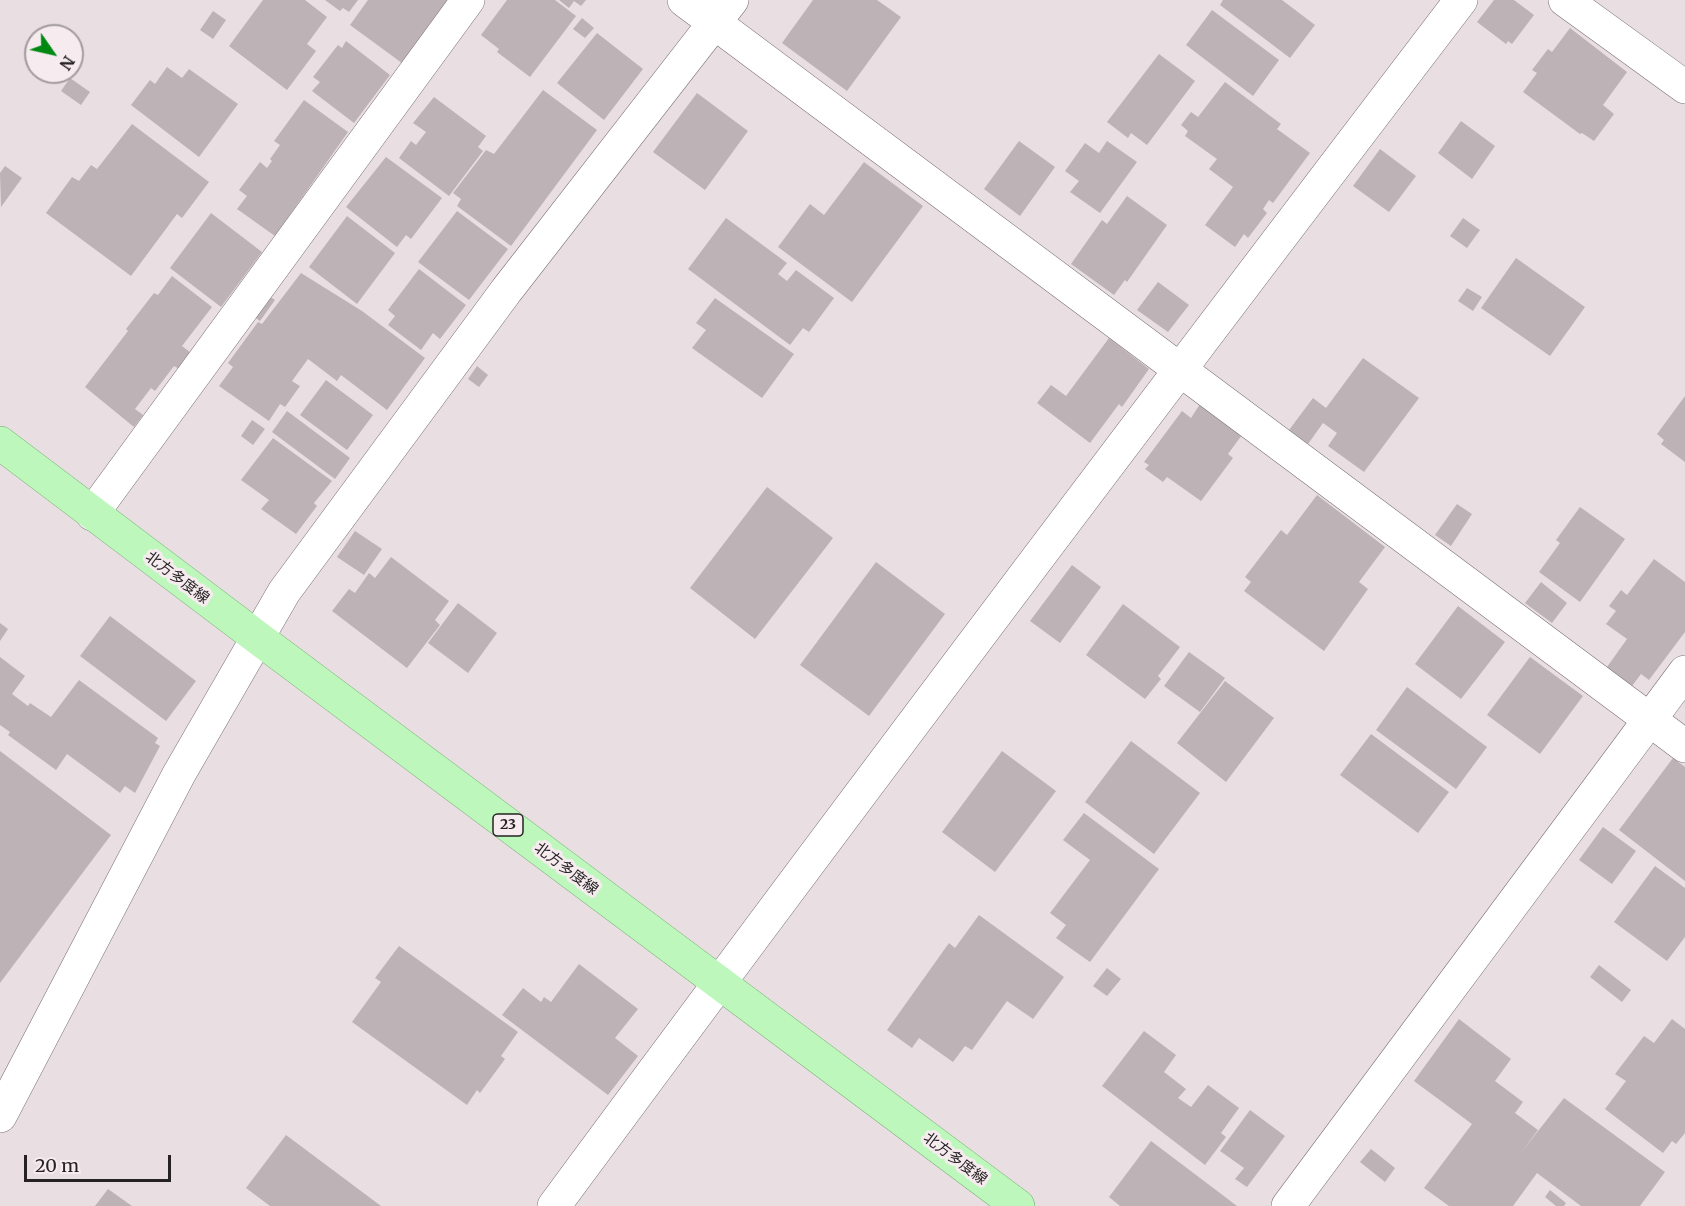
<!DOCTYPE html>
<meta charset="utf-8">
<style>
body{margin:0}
#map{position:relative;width:1685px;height:1206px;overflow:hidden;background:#e9dee2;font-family:Merriweather,serif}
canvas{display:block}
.north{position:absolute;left:24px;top:24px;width:60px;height:60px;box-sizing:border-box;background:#f6ecef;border:2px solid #a39b9d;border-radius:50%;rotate:124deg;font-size:16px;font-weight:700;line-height:24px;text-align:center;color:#262223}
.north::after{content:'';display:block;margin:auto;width:21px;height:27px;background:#008813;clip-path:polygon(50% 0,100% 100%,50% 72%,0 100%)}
.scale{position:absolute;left:24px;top:1155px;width:147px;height:27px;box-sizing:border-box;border:3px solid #262223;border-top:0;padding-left:8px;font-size:18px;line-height:21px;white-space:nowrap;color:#262223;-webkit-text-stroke:4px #f6ecef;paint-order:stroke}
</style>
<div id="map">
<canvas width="1685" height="1206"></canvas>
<div class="north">N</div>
<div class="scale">20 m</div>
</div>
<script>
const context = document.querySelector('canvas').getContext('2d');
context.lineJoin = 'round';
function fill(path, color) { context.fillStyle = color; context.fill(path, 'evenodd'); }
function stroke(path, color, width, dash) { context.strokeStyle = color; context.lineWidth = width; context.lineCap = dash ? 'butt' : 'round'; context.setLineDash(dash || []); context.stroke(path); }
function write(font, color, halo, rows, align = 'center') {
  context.font = font + ' Merriweather,"Noto Sans JP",serif'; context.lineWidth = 6; context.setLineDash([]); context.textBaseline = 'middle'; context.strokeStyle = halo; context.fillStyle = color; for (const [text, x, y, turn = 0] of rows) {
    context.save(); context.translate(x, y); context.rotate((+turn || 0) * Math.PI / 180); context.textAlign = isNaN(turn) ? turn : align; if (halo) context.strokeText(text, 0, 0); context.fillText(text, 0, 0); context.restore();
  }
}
fill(new Path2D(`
 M263,0H305L327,17L307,44L316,51L287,90L229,46Z
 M325,0H358L349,12L343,8L340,11Z
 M368,0H455L406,66L350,25Z
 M507,0H555L576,16L530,77L497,52L499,49L481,35Z
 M559,0H586L581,6L574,1L569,8Z
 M813,0H877L901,17L847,91L782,43Z
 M1223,0H1282L1315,25L1290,58L1220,5Z
 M1494,0H1514L1534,15L1512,44L1508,41L1506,44L1477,22Z
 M1212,10L1279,60L1253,96L1186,45Z
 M213,11L226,20L213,39L200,30Z
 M582,18L594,28L585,38L573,29Z
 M1570,28L1627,72L1603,105L1614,114L1594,141L1582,133L1580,134L1523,92L1537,73L1532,70L1548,49L1552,52Z
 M597,33L643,69L604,120L557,83Z
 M346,41L390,75L354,123L312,91L320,82L313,77L338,45L342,48Z
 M1159,54L1195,81L1147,145L1131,133L1128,138L1107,122Z
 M167,67L182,78L189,69L238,104L199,157L131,105L150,80L155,84Z
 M70,78L90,92L81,105L61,91Z
 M1225,82L1281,124L1277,129L1310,153L1273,203L1269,200L1263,209L1267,213L1248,238L1244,234L1235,247L1205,225L1233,187L1209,169L1217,159L1185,136L1188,131L1181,125L1191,112L1198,117Z
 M543,90L597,130L511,246L457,206L461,199L453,193L486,150L494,154Z
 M697,93L748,131L705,190L653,152Z
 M434,97L486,136L478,147L483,151L449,196L399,158L411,141L416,145L426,132L413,123Z
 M304,100L348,132L275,236L237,209L247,196L239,190L260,162L267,168L272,161L270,159L280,145L274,141Z
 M1461,121L1495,146L1472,179L1438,153Z
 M132,124L209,182L182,218L177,214L131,276L46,213L72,177L79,181L91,165L97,169Z
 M1019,141L1055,167L1020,216L984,189Z
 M1107,141L1137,162L1100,213L1070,192L1079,181L1065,171L1085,143L1099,153Z
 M1380,149L1416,176L1389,212L1353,186Z
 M386,157L442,198L411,239L406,235L397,247L346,207Z
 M864,162L923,206L852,302L778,247L810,204L824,215Z
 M5,166L22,178L1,207L0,173Z
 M1127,196L1167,225L1127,282L1125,280L1114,295L1071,264L1102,220L1107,224Z
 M457,211L508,249L469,300L418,262Z
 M211,213L262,252L221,307L170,268Z
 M347,216L395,253L357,304L309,267Z
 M726,218L787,263L778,274L787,281L796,270L834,298L809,332L803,328L790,345L688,269Z
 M1463,218L1480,230L1467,248L1450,236Z
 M1516,258L1585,307L1550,356L1481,308Z
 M419,269L466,305L440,339L433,333L421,350L388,325L395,316L388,310Z
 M301,273L362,311L425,358L387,410L341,375L337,381L308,359L292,381L300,386L285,407L280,404L269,421L219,386L233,367L228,363L258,322L262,324Z
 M172,276L212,307L182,346L191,353L179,369L174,366L155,391L151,388L135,409L143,415L134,427L85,387L128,331L126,329L154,293L158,295Z
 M1158,282L1189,305L1168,332L1137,310Z
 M1467,288L1482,297L1473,311L1458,301Z
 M269,296L275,300L260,321L253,316Z
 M715,298L794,354L762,398L692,348L706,330L696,323Z
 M1109,338L1149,369L1122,407L1119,404L1090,443L1037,403L1051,385L1066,396Z
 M1363,358L1419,398L1364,472L1328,446L1337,433L1323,423L1308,444L1289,430L1313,398L1326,408Z
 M477,366L488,375L479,387L468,379Z
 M326,380L373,415L347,450L300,415Z
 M1685,396V462L1661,444L1664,440L1657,434Z
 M1200,404L1242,435L1228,454L1233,458L1201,501L1167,477L1163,482L1145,469L1149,465L1144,462L1182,411L1191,418Z
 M287,411L350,458L335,479L272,432Z
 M252,420L265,429L253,445L241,436Z
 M273,438L332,481L314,503L317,506L296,534L261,509L269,500L241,480Z
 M767,487L833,538L755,639L690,588Z
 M1317,495L1385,547L1359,582L1368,589L1324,651L1244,591L1251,582L1245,577L1281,530L1287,535Z
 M1457,504L1472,514L1451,546L1435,535Z
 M1580,507L1625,539L1580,602L1539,572L1560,543L1556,540Z
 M355,531L382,549L364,575L337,557Z
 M391,557L449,601L435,620L440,625L407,668L332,611L349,589L355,593L369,573L375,578Z
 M1654,559L1685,582V632L1649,680L1641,674L1632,686L1607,667L1627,639L1606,624L1616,611L1609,606L1621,590L1627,595Z
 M876,562L945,614L869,716L800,665Z
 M1072,565L1101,587L1060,643L1030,621Z
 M1541,582L1567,603L1552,623L1525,603Z
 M458,603L497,633L468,673L428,643Z
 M1123,604L1180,647L1158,676L1161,679L1145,699L1086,655Z
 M1458,606L1505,642L1461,699L1415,664Z
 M110,616L196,681L166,721L80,656Z
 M0,623L8,629L0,641Z
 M1189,652L1225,678L1200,712L1164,686Z
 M0,657L25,676L12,694L28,706L30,703L51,717L79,680L158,738L155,743L160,746L135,793L125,786L120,793L67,754L56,770L8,735L10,732L0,725Z
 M1530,657L1583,696L1540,754L1487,715Z
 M1225,681L1274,718L1226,782L1177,743Z
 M1407,687L1487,747L1456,789L1376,730Z
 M1371,734L1449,792L1418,833L1340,775Z
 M1131,741L1200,793L1154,854L1085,802Z
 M0,751L111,835L0,983Z
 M1002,751L1056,791L995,872L942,832Z
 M1673,758L1685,767V881L1619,830Z
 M1084,813L1159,869L1090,962L1056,938L1066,925L1050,913L1090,860L1063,840Z
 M1603,827L1636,851L1612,884L1579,860Z
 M1655,866L1685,888V937L1667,961L1614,922Z
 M979,915L1064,977L1033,1019L1007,1001L972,1050L965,1046L953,1062L919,1038L912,1048L887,1030L949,943L955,948Z
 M399,946L518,1032L501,1056L505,1059L480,1093L477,1090L467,1105L352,1022L381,982L375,978Z
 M579,964L638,1009L615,1038L638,1056L608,1095L502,1015L523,988L541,1002L544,997L551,1002Z
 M1599,965L1631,990L1622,1002L1590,977Z
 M1107,968L1121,979L1107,996L1093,986Z
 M1459,1019L1511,1059L1495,1081L1523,1102L1515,1113L1538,1130L1520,1154L1564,1098L1665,1172L1640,1206H1581L1537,1173L1513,1206H1449L1424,1188L1472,1124L1414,1081Z
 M1672,1019L1685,1029V1133L1676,1144L1672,1141L1663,1153L1605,1109L1626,1081L1615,1074L1644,1036L1654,1043Z
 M1144,1031L1176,1055L1164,1072L1186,1089L1178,1098L1191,1107L1208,1085L1239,1108L1221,1133L1226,1137L1205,1165L1102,1086Z
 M1250,1110L1285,1136L1247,1187L1235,1179L1244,1168L1220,1151Z
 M286,1135L381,1206H270L246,1188Z
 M1151,1141L1208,1184L1237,1206H1120L1109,1197Z
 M1371,1149L1395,1168L1385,1182L1360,1162Z
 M108,1189L132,1206H95Z
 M1550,1190L1566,1203L1564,1206H1556L1545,1197Z`), '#bdb3b6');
const street = new Path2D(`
 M684,0L1685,746
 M1565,0L1685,87
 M92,514L468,0
 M0,1116L179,774L284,592L506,291L732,0
 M554,1206C853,801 1156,400 1461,0
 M1288,1206L1685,672`);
const primary = new Path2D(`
 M0,443L258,638L1018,1206`);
stroke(street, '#7b7275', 34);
stroke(primary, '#6ca969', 34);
stroke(street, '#fff', 33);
stroke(primary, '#bdf7bc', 33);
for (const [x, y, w] of [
 [508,825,30]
]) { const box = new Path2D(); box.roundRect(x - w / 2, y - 11, w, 22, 4.5); context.fillStyle = '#f6ecef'; context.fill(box); stroke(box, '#262223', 1.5); }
write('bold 14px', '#262223', null, [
 ["23",508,825]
]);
write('15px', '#262223', '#f6ecef', [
 ["北方多度線",177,578,37],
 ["北方多度線",566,869,37],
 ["北方多度線",955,1159,37]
]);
</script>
